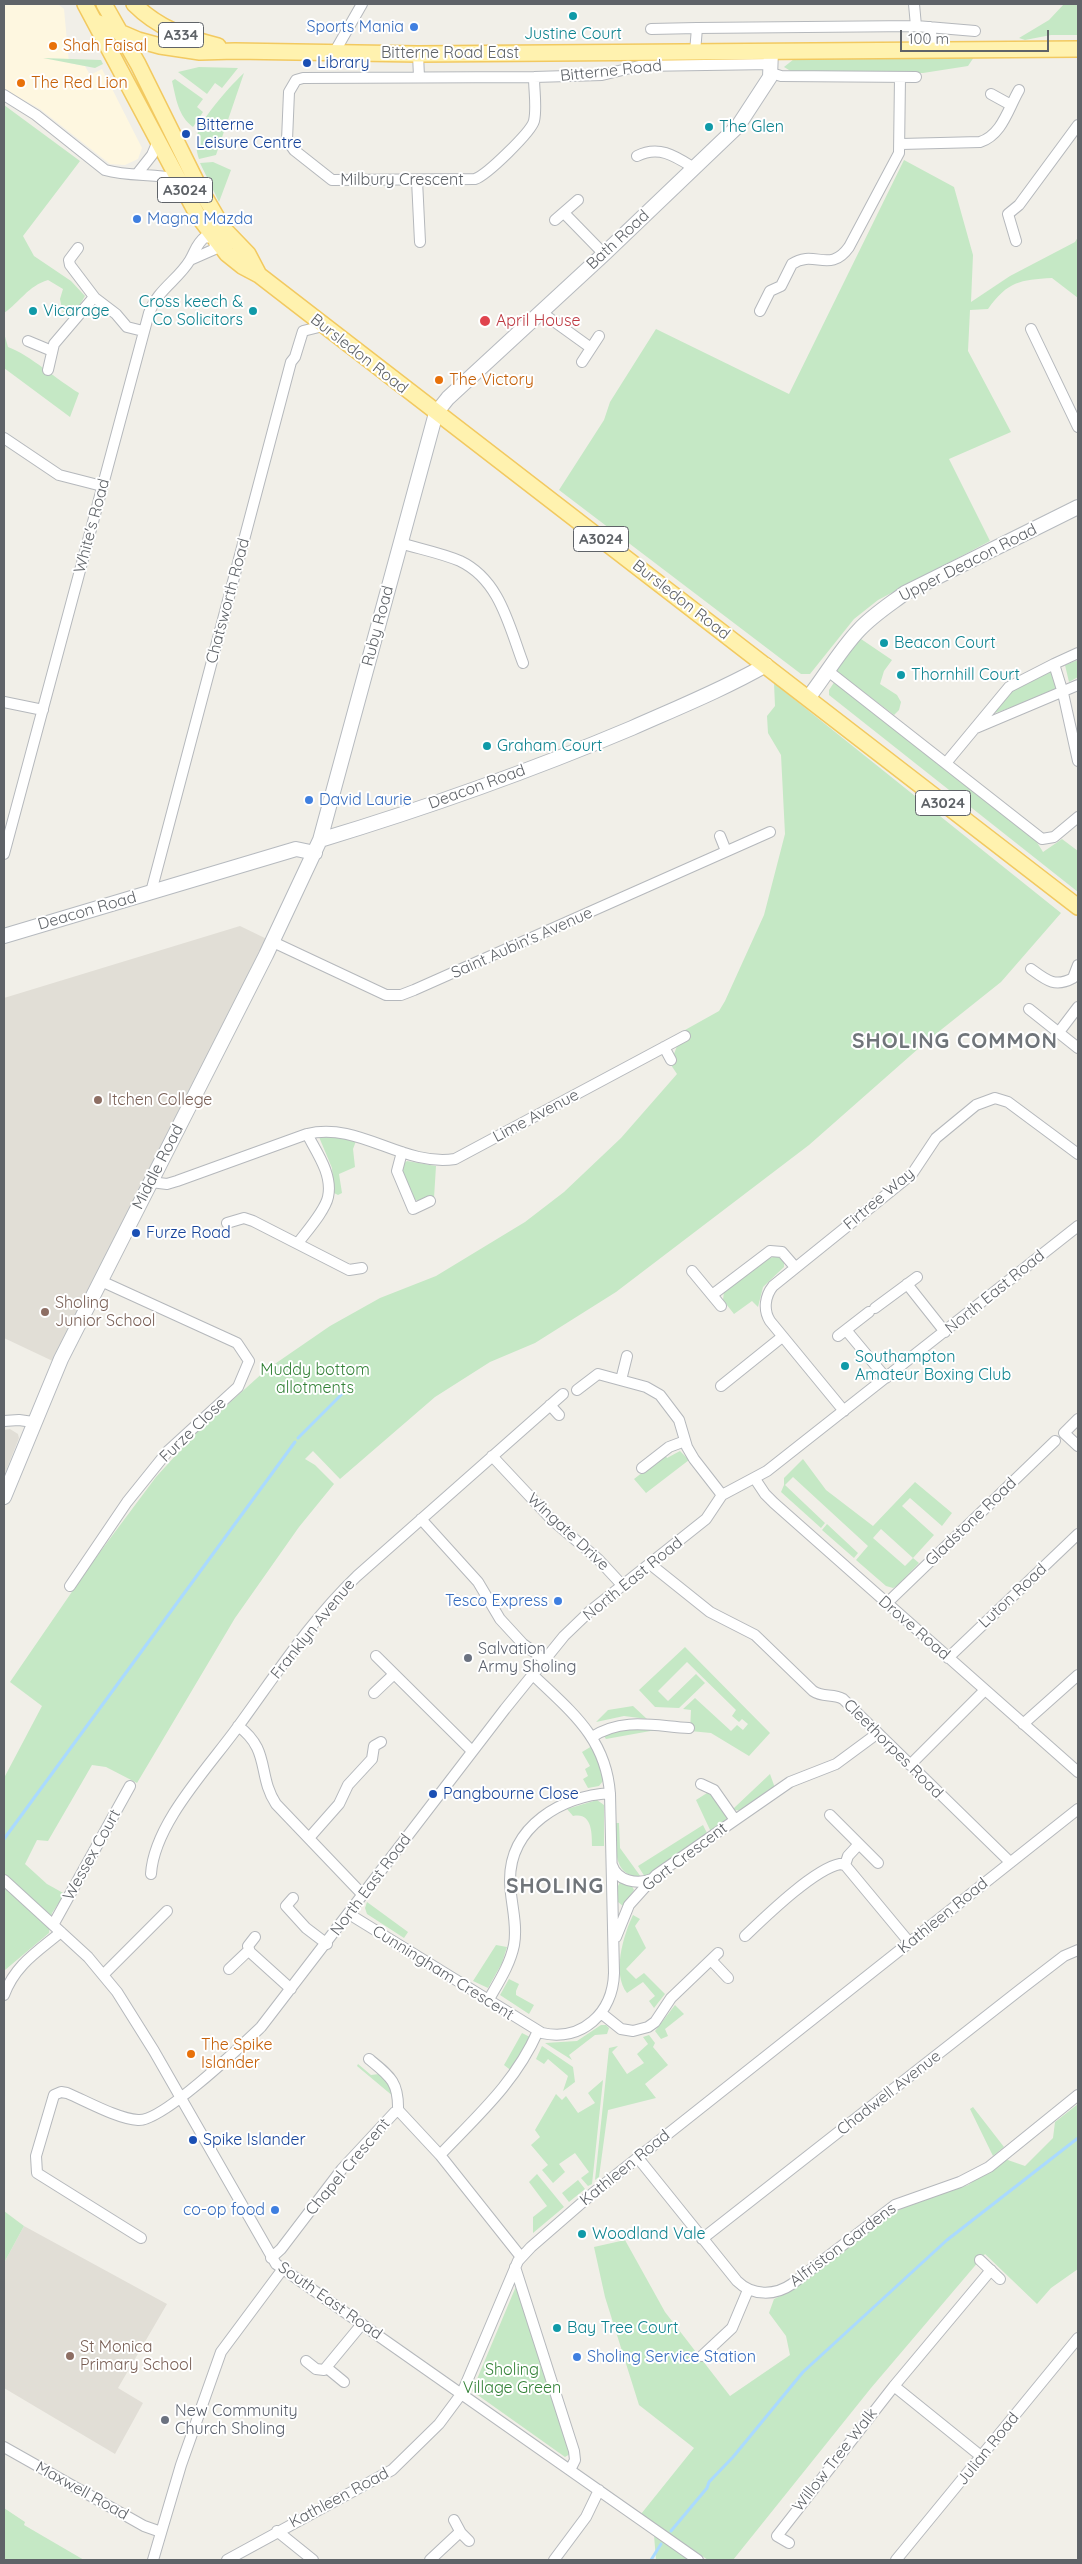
<!DOCTYPE html>
<style>
body{margin:0}
#map{position:relative;width:1082px;height:2564px;overflow:hidden;background:#f1efe8;font-family:Quicksand,sans-serif}
canvas{display:block}
.frame{position:absolute;inset:0;border:5px solid #5f6368;pointer-events:none}
.scale{position:absolute;left:900px;top:30px;width:149px;height:22px;box-sizing:border-box;border:2px solid #5f6368;border-top:0;padding-left:6px;font-size:15px;line-height:18px;white-space:nowrap;color:#5f6368;-webkit-text-stroke:4px #fff;paint-order:stroke}
</style>
<div id="map">
<canvas width="1082" height="2564"></canvas>
<div class="frame"></div>
<div class="scale">100 m</div>
</div>
<script>
const context = document.querySelector('canvas').getContext('2d');
context.lineJoin = 'round';
function fill(path, color) { context.fillStyle = color; context.fill(path, 'evenodd'); }
function stroke(path, color, width, dash) { context.strokeStyle = color; context.lineWidth = width; context.lineCap = dash ? 'butt' : 'round'; context.setLineDash(dash || []); context.stroke(path); }
function write(font, color, halo, rows, align = 'center') {
  context.font = font + ' Quicksand,sans-serif'; context.lineWidth = 4; context.setLineDash([]); context.textBaseline = 'middle'; context.strokeStyle = halo; context.fillStyle = color; for (const [text, x, y, turn = 0] of rows) {
    context.save(); context.translate(x, y); context.rotate((+turn || 0) * Math.PI / 180); context.textAlign = isNaN(turn) ? turn : align; if (halo) context.strokeText(text, 0, 0); context.fillText(text, 0, 0); context.restore();
  }
}
fill(new Path2D(`
 M4,5H59L64,9L69,63L85,66L90,75L102,69L142,148L138,159L125,165L110,164L40,109L4,89Z`), '#fef7e0');
fill(new Path2D(`
 M240,926L273,942L59,1364L4,1338V998Z
 M10,1429L18,1434L19,1438L4,1476V1430Z
 M24,2226L167,2304L118,2388L143,2403L115,2454L4,2388V2263Z`), '#e1ded6');
fill(new Path2D(`
 M1064,4H1078V35H1051L1025,40L1019,38L1049,20Z
 M973,56L974,57L968,66L923,73H794L784,67L794,59Z
 M43,58L101,60L103,64L95,68Z
 M199,67L238,68L222,88L215,83L207,94L178,72Z
 M244,73L216,155L199,159C196,150 195,141 198,132C203,116 232,84 244,73Z
 M175,79L203,99L197,107L203,112L193,127C178,116 176,98 172,81Z
 M4,105L80,161L23,236L34,256L71,281L85,296L72,318L63,314L60,299L63,289L48,280C28,286 20,302 4,313Z
 M904,160L954,187L973,255L971,302L1010,276L1075,242L1078,237V298L1052,278C1020,280 1008,281 988,309L970,310L968,351L1011,432L949,459L990,541L878,600L854,619L810,674H801L559,490L604,420L610,402L656,329L789,394Z
 M213,162L231,170L219,202L200,163Z
 M4,333L8,347C30,355 57,380 79,393L70,417L4,368Z
 M861,639L892,660L884,671L880,684L897,695L901,702L899,710L894,715L836,671L847,655Z
 M1078,660V677L1069,682L1065,665Z
 M1051,670L1058,691L995,713C1003,689 1031,680 1051,670Z
 M835,681L1033,836L1043,852L1062,839L1078,851V892L829,695V690Z
 M774,683L1061,913L1001,982L927,1041L809,1145L616,1292L535,1343L490,1362L435,1397L340,1479L313,1451L305,1459L315,1465L334,1484L299,1527L235,1618L137,1783L106,1767L92,1765L48,1841L37,1840L25,1864L47,1884L65,1894L52,1913L49,1933L5,1970L4,1974V1778L42,1706L10,1682L91,1564L156,1477L196,1433L266,1370L330,1326L380,1298L436,1276L525,1222L564,1192L621,1138L677,1074L669,1062L676,1059L674,1054L677,1046L689,1038L685,1030L719,1011L725,1001L764,915L785,834L781,755L768,733L767,716L775,706Z
 M331,1136L356,1141L353,1149L355,1167L339,1174L342,1193L338,1195L334,1193L332,1168L319,1137Z
 M407,1161L436,1166L434,1198L422,1202L413,1199L401,1173L403,1164Z
 M777,1256L784,1260V1267L763,1287L758,1307L752,1301L734,1314L723,1300L724,1291L766,1259Z
 M680,1451L689,1460L646,1493L634,1479L665,1455L667,1458Z
 M803,1459L826,1490L873,1526L915,1482L952,1513L942,1526L910,1498L902,1506L934,1535L913,1558L919,1563L897,1586L893,1588L886,1586L856,1560L868,1546L793,1477L785,1485L825,1523L821,1528L781,1492L784,1485V1478ZM881,1529L913,1558L905,1566L873,1538Z
 M827,1524L858,1553L854,1558L822,1530Z
 M685,1647L770,1733L749,1756L711,1733L690,1731L691,1710L683,1709L695,1698L731,1731L737,1725L743,1730L748,1724L742,1719L739,1722L732,1716L736,1710L687,1662L658,1691L668,1701L696,1674L705,1683L679,1708L655,1707L639,1690Z
 M633,1706L647,1719L624,1716L596,1722L608,1710Z
 M619,1729H656V1730L606,1739L603,1735Z
 M592,1746L600,1765L603,1781L599,1786L588,1788L583,1779L588,1776L585,1769L590,1766L582,1752Z
 M770,1774L775,1788L743,1811L734,1810V1808Z
 M707,1793H711L728,1818L711,1832L696,1800Z
 M597,1800L604,1805V1846H592C592,1833 592,1812 573,1816L567,1809Z
 M616,1823H619L620,1848L641,1877C611,1877 616,1844 616,1823Z
 M703,1825L708,1835L645,1877L638,1866Z
 M620,1882L632,1886L634,1890L623,1906L618,1902V1886Z
 M367,1902L408,1932L404,1938L367,1914L365,1908Z
 M633,1915L640,1919L635,1926L646,1948L626,1969L636,1979L644,1973L665,1994L654,2008L649,2001L655,1996L643,1982L627,1993C612,1974 623,1936 633,1915Z
 M496,1945L507,1947L502,1963L488,1988L473,1981Z
 M509,1979L519,1984L516,1991V1995L534,2005L529,2014L500,1995Z
 M675,2005L684,2014L665,2029L668,2036L661,2039L655,2031Z
 M601,2025H606L609,2028L607,2034L595,2035L569,2055L572,2060L545,2043L577,2041Z
 M522,2033L530,2037L513,2072L504,2065Z
 M649,2035L655,2043L653,2047L668,2065L645,2084L656,2098L608,2110L599,2177L595,2180L609,2048L618,2046L612,2052L627,2074L644,2063L637,2054L648,2044L643,2037Z
 M542,2046L573,2067L575,2082L563,2091L568,2076L548,2059L544,2064L536,2059Z
 M358,2064L371,2075L379,2074L386,2078L394,2097L357,2066Z
 M603,2080L592,2184L588,2186L581,2178L589,2172L575,2153L559,2164L565,2172L553,2183L542,2170L548,2165L531,2145L540,2137L535,2130L556,2094L562,2100L566,2096L578,2113L595,2103L588,2093Z
 M1078,2104V2269L1051,2288L1037,2304L985,2254L871,2388L733,2560H708L641,2514L694,2448L639,2405L605,2297L594,2247L625,2240L665,2312L730,2396L790,2355L786,2336L769,2313L774,2299L793,2290L892,2214L911,2203L968,2185L1005,2159L1025,2166L1053,2138L1055,2122Z
 M973,2107L1004,2147L993,2156L970,2109Z
 M537,2174L564,2207L533,2233V2217L547,2206L529,2182Z
 M578,2180L585,2189L569,2202L562,2193Z
 M4,2211L24,2226L4,2263Z
 M517,2284L570,2454L565,2457L472,2391Z
 M4,2508L25,2522L24,2525L84,2560H4Z
 M654,2535L689,2560H656Z`), '#c5e8c5');
stroke(new Path2D(`
 M298,1438L343,1393
 M4,1839L295,1442
 M671,2531L707,2488L709,2482L733,2457L803,2372L947,2240L1078,2138
 M651,2560L661,2544`), '#aadaff', 3);
const street = new Path2D(`
 M914,4L916,26
 M930,27L934,50
 M651,29L697,28
 M695,52L697,28L916,26L975,31
 M334,53L362,4
 M418,54L419,77
 M771,73L781,76L916,77
 M534,77C534,91 537,108 534,121C531,132 487,175 475,179L332,180L294,150L287,140L289,92L296,80L303,78L534,77L602,75L639,66L772,64
 M991,94L1011,105
 M4,95L36,115L105,170C129,177 154,173 179,179
 M901,144L980,142C1002,135 1008,109 1019,90
 M637,156C659,145 675,156 694,168
 M137,174L152,155L158,141
 M417,180L420,242
 M564,213L604,254
 M555,220L578,200
 M1016,241L1008,214L1019,205L1078,125
 M78,248L69,260L70,265L95,298L116,314L127,327L143,331
 M190,260L215,249L214,238
 M760,311L770,291L781,286L792,264C814,249 830,274 849,247L899,153L900,77
 M541,312L591,348
 M1031,329L1078,427
 M28,341L52,351
 M582,362L599,336
 M48,370L54,344L94,297
 M4,438L59,475L102,486
 M400,543C420,549 441,553 460,561C500,580 509,626 523,663
 M1054,664L1078,653
 M828,671L1042,839L1054,837L1078,817
 M4,702L43,710
 M976,728L1078,685
 M946,763L1009,687L1054,664L1063,693L1078,761
 M720,836L726,851
 M4,854L149,313C158,289 178,280 190,260C195,252 196,244 205,237L214,238
 M151,892L291,362L295,357L303,331L323,326
 M273,942L386,995H401L414,990L770,832
 M1031,969C1046,980 1055,988 1073,978L1078,965
 M1029,1009L1078,1048
 M1059,1032L1078,1007
 M664,1047L671,1060
 M402,1152L397,1171L413,1209L430,1201
 M151,1182L167,1184L177,1181L307,1134C359,1121 402,1167 455,1159L685,1036
 M227,1223L244,1218L253,1221L349,1270L362,1268
 M298,1243C306,1232 325,1211 328,1197C333,1175 317,1153 307,1134
 M692,1271L721,1306
 M907,1284L945,1332
 M712,1295L770,1251L782,1252L795,1267
 M875,1308L917,1277
 M846,1330L886,1378
 M838,1336L869,1312
 M621,1380L627,1356
 M721,1386L782,1337
 M577,1390L598,1374L646,1387L660,1395L679,1420L687,1447L694,1459L722,1495
 M550,1405L559,1415
 M844,1411L770,1321C763,1310 765,1296 773,1286L912,1174L936,1138L976,1105L995,1098L1008,1102L1078,1154
 M1078,1419L1064,1433L1078,1446
 M4,1421L19,1420L33,1422
 M492,1456L552,1520L598,1559L623,1586
 M642,1468L669,1447L685,1441
 M755,1479L765,1494L774,1503L1078,1772
 M421,1519L478,1582L500,1619L523,1644L544,1659
 M650,1564L710,1612L755,1635L813,1691C823,1698 833,1693 843,1699L1010,1862
 M70,1586L127,1502L168,1451L238,1387L249,1361L237,1343L101,1281
 M886,1604L1055,1441
 M376,1656L472,1751
 M948,1658L1078,1534
 M374,1693L394,1674
 M1023,1724L1078,1675
 M238,1726C271,1750 257,1775 276,1804L363,1895
 M592,1737C623,1717 654,1726 689,1728
 M910,1765L985,1690
 M701,1784L714,1790L735,1820
 M830,1815L878,1863
 M309,1838L339,1804L348,1785L372,1759L374,1746L381,1742
 M612,1865C617,1881 637,1885 652,1879
 M845,1865L848,1856L859,1844
 M151,1874C154,1824 208,1768 237,1728C275,1676 310,1621 357,1576L563,1394
 M4,1880L88,1957L117,1992L154,2051L276,2264L698,2560
 M293,1898L286,1906L306,1928L327,1944
 M349,1914L542,2033C582,2042 613,2013 614,1973L610,1794C606,1737 570,1711 532,1674
 M53,1925L130,1786
 M745,1936C765,1917 814,1869 840,1864L845,1865L909,1942
 M255,1937L248,1946L250,1952L291,1989
 M616,1937L629,1905L656,1875L790,1782L836,1764L878,1733
 M711,1960L728,1978
 M229,1969L249,1950
 M104,1974L167,1911
 M4,1995C15,1965 37,1952 61,1932
 M488,2001C498,1983 510,1965 514,1945C518,1923 510,1901 510,1880C510,1826 562,1796 610,1793
 M601,2013L621,2029L633,2031L648,2027L655,2022L671,1998L718,1953
 M369,2059C390,2076 399,2082 398,2111
 M440,2155C478,2115 515,2083 538,2031
 M638,2158L737,2281C752,2296 775,2296 792,2284L895,2205L960,2182L989,2167L1078,2095
 M141,2238L37,2173L36,2156L54,2095L61,2092L67,2093C86,2101 118,2119 138,2120C162,2122 241,2046 261,2027L505,1709L564,1636L589,1612L706,1519L722,1495L767,1471L1078,1226
 M702,2239L1021,1989L1064,1956L1078,1950
 M271,2258L281,2249L342,2169L395,2112L399,2111L440,2155L521,2257
 M980,2260L1000,2279
 M515,2267L574,2451L575,2460L570,2470
 M702,2356L732,2328L748,2290
 M306,2361L316,2369L324,2370L362,2324
 M327,2368L344,2382
 M894,2386L982,2457
 M4,2447L144,2526L161,2532
 M454,2520L461,2533L469,2541
 M277,2531L313,2560
 M789,2543L777,2536L894,2386L991,2270
 M153,2560L181,2465L221,2352L282,2270
 M227,2560L392,2470L439,2424L462,2393L518,2261L531,2247L592,2194L1078,1809
 M430,2560L460,2532
 M554,2560L586,2517L599,2490
 M896,2560L1078,2338`);
const secondary = new Path2D(`
 M808,698C826,675 840,650 859,630C873,615 889,605 905,593L1078,507
 M320,840C426,808 530,771 632,728C677,708 724,689 766,665
 M4,936L296,849L315,853
 M4,1497L61,1359L266,955L320,840L436,413L448,398L604,254L738,126L770,77L771,51`);
const primary = new Path2D(`
 M85,4L198,216L227,254L242,266L259,275L1078,907
 M104,4L138,64L199,187L223,228L248,254L259,275
 M134,4C158,28 186,38 218,46
 M96,22L138,40L160,46L200,52L235,51L418,54L1078,49`);
stroke(street, '#b5b8bc', 12);
stroke(secondary, '#b6babf', 16);
stroke(primary, '#f2c960', 18);
stroke(street, '#fff', 10);
stroke(secondary, '#fff', 14);
stroke(primary, '#fff2af', 15);
for (const [x, y, r, color] of [
 [573,16,5,"#0f9aa8"],
 [414,27,5,"#3f7fe0"],
 [53,46,5,"#e8710a"],
 [307,63,5,"#1a4fb4"],
 [21,83,5,"#e8710a"],
 [709,127,5,"#0f9aa8"],
 [186,134,5,"#1a4fb4"],
 [137,219,5,"#3f7fe0"],
 [33,311,5,"#0f9aa8"],
 [253,311,5,"#0f9aa8"],
 [485,321,6,"#e0444e"],
 [439,380,5,"#e8710a"],
 [884,643,5,"#0f9aa8"],
 [901,675,5,"#0f9aa8"],
 [487,746,5,"#0f9aa8"],
 [309,800,5,"#3f7fe0"],
 [98,1100,5,"#8d6e63"],
 [136,1233,5,"#1a4fb4"],
 [45,1312,5,"#8d6e63"],
 [845,1366,5,"#0f9aa8"],
 [558,1601,5,"#3f7fe0"],
 [468,1658,5,"#6b7280"],
 [433,1794,5,"#1a4fb4"],
 [191,2054,5,"#e8710a"],
 [193,2140,5,"#1a4fb4"],
 [275,2210,5,"#3f7fe0"],
 [582,2234,5,"#0f9aa8"],
 [557,2328,5,"#0f9aa8"],
 [70,2356,5,"#8d6e63"],
 [577,2357,5,"#3f7fe0"],
 [165,2420,5,"#6b7280"]
]) { const dot = new Path2D(); dot.arc(x, y, r, 0, 2 * Math.PI); context.fillStyle = color; context.fill(dot); stroke(dot, '#fff', 2); }
for (const [x, y, w] of [
 [181,35,45],
 [185,190,55],
 [601,539,55],
 [943,803,55]
]) { const box = new Path2D(); box.roundRect(x - w / 2, y - 12.5, w, 25, 4); context.fillStyle = '#fff'; context.fill(box); stroke(box, '#5f6368', 1); }
write('bold 15px', '#5f6368', null, [
 ["A334",181,35],
 ["A3024",185,190],
 ["A3024",601,539],
 ["A3024",943,803]
]);
write('16px', '#366cbe', '#fff', [
 ["Sports Mania",404,27],
 ["Magna Mazda",147,219,"left"],
 ["David Laurie",319,800,"left"],
 ["Tesco Express",548,1601],
 ["co-op food",265,2210],
 ["Sholing Service Station",587,2357,"left"]
], 'right');
write('16px', '#0d838f', '#fff', [
 ["Justine Court",573,34,"center"],
 ["The Glen",719,127],
 ["Cross keech &",243,302,"right"],
 ["Co Solicitors",243,320,"right"],
 ["Vicarage",43,311],
 ["Beacon Court",894,643],
 ["Thornhill Court",911,675],
 ["Graham Court",497,746],
 ["Southampton",855,1357],
 ["Amateur Boxing Club",855,1375],
 ["Woodland Vale",592,2234],
 ["Bay Tree Court",567,2328]
], 'left');
write('16px', '#c56008', '#fff', [
 ["Shah Faisal",63,46],
 ["The Red Lion",31,83],
 ["The Victory",449,380],
 ["The Spike",201,2045],
 ["Islander",201,2063]
], 'left');
write('16px', '#5f6368', '#fff', [
 ["Bitterne Road East",450,53],
 ["Bitterne Road",611,71,-6],
 ["Milbury Crescent",402,180],
 ["Bath Road",618,240,-43],
 ["Bursledon Road",359,354,38],
 ["White's Road",92,526,-75],
 ["Upper Deacon Road",968,563,-27],
 ["Bursledon Road",681,600,38],
 ["Chatsworth Road",228,601,-75],
 ["Ruby Road",378,626,-75],
 ["Deacon Road",477,787,-20],
 ["Deacon Road",87,911,-16],
 ["Saint Aubin's Avenue",522,943,-24],
 ["Lime Avenue",536,1116,-28],
 ["Middle Road",158,1167,-63],
 ["Firtree Way",879,1199,-40],
 ["North East Road",995,1292,-39],
 ["Furze Close",193,1430,-44],
 ["Gladstone Road",971,1522,-44],
 ["Wingate Drive",568,1532,43],
 ["North East Road",633,1579,-39],
 ["Luton Road",1013,1596,-43],
 ["Drove Road",914,1628,41],
 ["Franklyn Avenue",313,1629,-51],
 ["Cleethorpes Road",893,1749,45],
 ["Wessex Court",92,1855,-61],
 ["Gort Crescent",685,1857,-37],
 ["North East Road",371,1885,-53],
 ["Kathleen Road",943,1916,-39],
 ["Cunningham Crescent",443,1973,32],
 ["Chadwell Avenue",889,2093,-38],
 ["Chapel Crescent",348,2167,-50],
 ["Kathleen Road",625,2168,-39],
 ["Alfriston Gardens",843,2245,-37],
 ["South East Road",330,2301,35],
 ["Julian Road",988,2449,-51],
 ["Willow Tree Walk",835,2460,-52],
 ["Maxwell Road",82,2491,29],
 ["Kathleen Road",339,2498,-28]
]);
write('16px', '#164399', '#fff', [
 ["Library",317,63],
 ["Bitterne",196,125],
 ["Leisure Centre",196,143],
 ["Furze Road",146,1233],
 ["Pangbourne Close",443,1794],
 ["Spike Islander",203,2140]
], 'left');
write('16px', '#be3a42', '#fff', [
 ["April House",496,321]
], 'left');
write('16px', '#785e54', '#fff', [
 ["Itchen College",108,1100],
 ["Sholing",55,1303],
 ["Junior School",55,1321],
 ["St Monica",80,2347],
 ["Primary School",80,2365]
], 'left');
write('16px', '#348238', '#fff', [
 ["Muddy bottom",315,1370],
 ["allotments",315,1388],
 ["Sholing",512,2370],
 ["Village Green",512,2388]
]);
write('16px', '#5b616d', '#fff', [
 ["Salvation",478,1649],
 ["Army Sholing",478,1667],
 ["New Community",175,2411],
 ["Church Sholing",175,2429]
], 'left');
context.letterSpacing = '1px';
write('bold 21px', '#70757a', '#fff', [
 ["SHOLING COMMON",955,1042],
 ["SHOLING",555,1887]
]);
context.letterSpacing = '0px';
</script>
